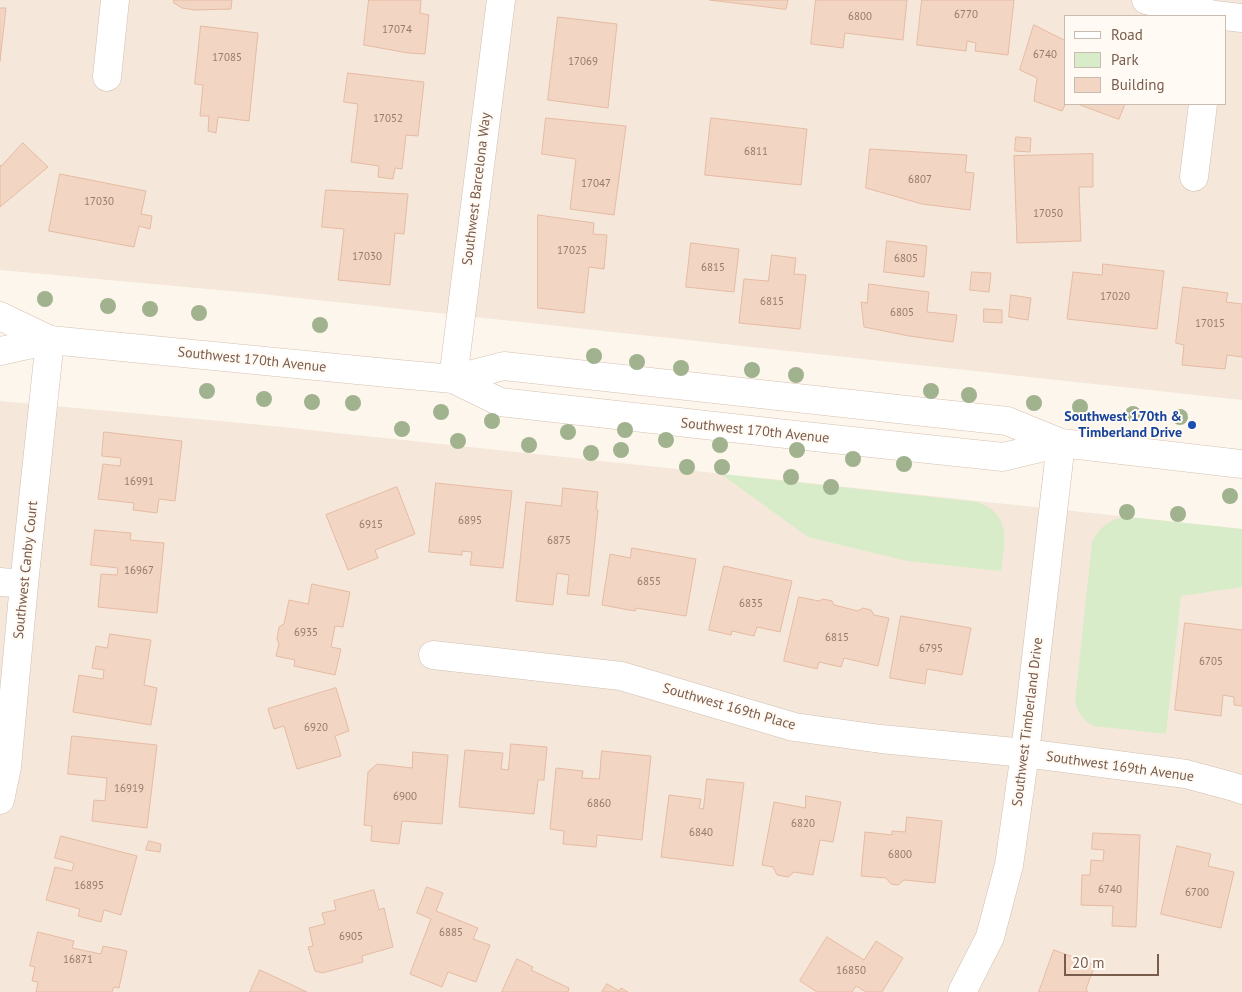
<!DOCTYPE html>
<style>
body{margin:0}
#map{position:relative;width:1242px;height:992px;overflow:hidden;background:#fdf6ec;font-family:"PT Sans",sans-serif}
canvas{display:block}
.legend{position:absolute;left:1064px;top:15px;width:162px;height:90px;box-sizing:border-box;background:#fffaf3;border:1px solid #cabbb1;margin:0;padding:6px 9px;list-style:none;font-size:15px;color:#7a5c4d}
.legend li{display:flex;align-items:center;gap:10px;height:25px}
.legend b{width:25px;border:1px solid #cabbb1}
.scale{position:absolute;left:1064px;top:954px;width:95px;height:22px;box-sizing:border-box;border:2px solid #7a5c4d;border-top:0;padding-left:6px;font-size:15px;line-height:18px;white-space:nowrap;color:#7a5c4d;-webkit-text-stroke:4px #fffaf3;paint-order:stroke}
</style>
<div id="map">
<canvas width="1242" height="992"></canvas>
<ul class="legend">
<li><b style="height:6px;background:#fff"></b>Road</li>
<li><b style="height:14px;background:#d8ecc9"></b>Park</li>
<li><b style="height:14px;background:#f3d5c3"></b>Building</li>
</ul>
<div class="scale">20 m</div>
</div>
<script>
const context = document.querySelector('canvas').getContext('2d');
context.lineJoin = 'round';
function fill(path, color) { context.fillStyle = color; context.fill(path, 'evenodd'); }
function stroke(path, color, width, dash) { context.strokeStyle = color; context.lineWidth = width; context.lineCap = dash ? 'butt' : 'round'; context.setLineDash(dash || []); context.stroke(path); }
function write(font, color, halo, rows, align = 'center') {
  context.font = font + ' "PT Sans",sans-serif'; context.lineWidth = 4; context.setLineDash([]); context.textBaseline = 'middle'; context.strokeStyle = halo; context.fillStyle = color; for (const [text, x, y, turn = 0] of rows) {
    context.save(); context.translate(x, y); context.rotate((+turn || 0) * Math.PI / 180); context.textAlign = isNaN(turn) ? turn : align; if (halo) context.strokeText(text, 0, 0); context.fillText(text, 0, 0); context.restore();
  }
}
fill(new Path2D(`
 M0,0H1242V400L262,294L0,270ZM1066,16H1226V104H1066Z
 M0,401L253,424L1242,529V992H0Z`), '#f5e8da');
fill(new Path2D(`
 M721,474L977,502C1012,514 1005,542 1001,571L907,561L808,537Z
 M1129,517L1242,529V587L1181,596L1166,734L1094,726C1083,721 1078,713 1075,702L1092,542C1100,526 1111,518 1129,517Z`), '#d8ecc9');
const building = new Path2D(`
 M174,0H232L231,9L195,10L182,8L174,3Z
 M369,0H421L420,13L429,15L425,54L408,53L364,45Z
 M710,0H788L786,9Z
 M816,0H907L903,40L845,33L843,48L811,44Z
 M922,0H1014L1008,55L975,51L976,43L967,41L966,51L917,45Z
 M0,8H6L0,61Z
 M558,17L617,24L608,108L548,100Z
 M1034,25L1066,41V103L1062,111L1034,101L1037,78L1020,70Z
 M201,26L258,33L249,121L218,117L216,133L208,131L209,116H200L203,85L195,84Z
 M348,73L424,82L418,136L406,135L402,169L395,168L393,179L378,177L379,166L351,162L358,104L344,102Z
 M1078,104H1125L1119,119Z
 M546,118L626,126L614,215L570,209L576,159L542,154Z
 M711,118L807,129L801,185L705,175Z
 M1016,137L1031,138L1030,152L1015,151Z
 M23,143L48,167L0,207V165L1,166Z
 M870,149L967,155L965,172L974,173L970,210L922,204L866,188Z
 M1093,154V187H1079L1081,241L1017,243L1014,156Z
 M60,174L146,191L141,214L152,216L150,229L139,226L134,247L49,231Z
 M326,190L408,194L404,234L395,233L390,285L338,280L344,229L322,227Z
 M538,215L594,223L593,234L607,235L604,269L589,267L584,313L538,308Z
 M887,241L927,246L924,277L884,272Z
 M691,243L739,249L734,292L686,287Z
 M772,255L796,258L794,274L806,275L800,329L739,323L744,279L768,281Z
 M1103,264L1164,271L1157,329L1067,319L1073,272L1102,275Z
 M972,272L991,273L989,292L970,290Z
 M869,284L929,292L927,312L957,315L953,342L909,336L864,327L861,302L867,303Z
 M1183,287L1228,293L1226,302L1242,304V357L1227,355L1225,369L1182,365L1184,345L1176,343Z
 M1011,295L1031,298L1028,320L1009,317Z
 M984,309L1002,310V323L984,322Z
 M104,432L182,441L175,501L159,499L157,513L133,510L134,503L98,499L103,464L120,466L121,458L102,456Z
 M436,483L512,491L503,568L470,565L472,552L462,551V555L429,552Z
 M397,487L415,534L375,550L378,558L348,570L326,515Z
 M563,488L598,492L596,509L598,510L589,596L567,594L569,575L557,573L553,605L516,601L526,502L561,506Z
 M95,530L131,533L130,540L164,543L157,613L98,607L101,574L117,575L118,568L91,565Z
 M632,548L696,559L686,616L636,608L635,611L602,605L610,554L630,558Z
 M724,566L792,581L780,632L757,627L754,636L732,631L731,635L709,630Z
 M312,584L350,592L343,627L335,626L331,647L341,649L335,675L294,666L295,660L276,656L279,644L277,639L279,627L284,624L289,600L308,604Z
 M799,597L819,601L823,599L832,601L834,605L858,611L863,608L871,610L874,615L889,618L878,666L844,658L841,667L819,662L817,669L784,661Z
 M901,616L971,628L962,675L927,669L925,684L890,678Z
 M1185,623L1242,630V706L1234,705V697L1223,695L1221,716L1175,710Z
 M110,634L151,640L144,685L157,688L151,725L73,712L79,675L103,679L104,670L92,668L96,646L107,648Z
 M336,688L349,731L335,736L341,756L297,769L284,726L274,729L268,709Z
 M72,736L157,745L147,828L92,821L94,800L105,801L107,778L68,774Z
 M511,744L547,747L544,780H538L534,814L459,807L465,750L503,753L501,769L508,770Z
 M602,751L651,756L642,840L597,835L596,847L563,844L564,831L550,829L556,768L583,771L582,778L599,779Z
 M413,752L448,755L442,824L402,821L399,844L371,841L372,826L364,825L368,772L377,764L412,768Z
 M707,779L744,783L733,866L661,857L669,795L701,799L699,808L703,809Z
 M806,796L841,802L833,842L820,840L813,875L794,872L788,877L777,875L773,867L762,865L774,802L805,808Z
 M907,817L942,821L935,883L904,880L898,885L891,884L886,878L861,876L865,832L892,835V831L905,832Z
 M1093,833L1140,835L1136,927L1112,926L1113,906L1081,905L1082,875H1090L1091,860L1103,861L1104,850L1092,849Z
 M61,836L137,856L121,915L104,910L101,922L78,916L80,909L46,900L55,867L72,871L74,863L55,858Z
 M149,841L161,844L160,852L146,850Z
 M1177,846L1211,854L1208,866L1234,872L1221,928L1161,914Z
 M427,887L443,893L436,911L478,928L473,939L490,945L476,982L448,972L442,987L410,974L431,919L417,913Z
 M374,890L379,910L384,908L393,947L362,956L363,962L322,973L315,971L308,947L313,946L309,928L325,924L322,913L336,910L334,901Z
 M38,932L74,941L72,948L101,954L103,946L127,951L119,988L114,987L112,992H36L38,982L32,981L35,967L30,966Z
 M827,937L864,960L876,941L903,958L882,992H866L856,986L852,992H817L800,981Z
 M1054,950L1095,965L1086,989L1088,992H1039Z
 M517,959L533,967L531,970L569,988L568,992H502Z
 M260,970L307,992H250Z
 M607,984L619,991L621,988L628,992H602Z`);
fill(building, '#f3d5c3');
stroke(building, '#e6bba3', 1);
const street = new Path2D(`
 M1146,0L1215,15L1242,18
 M107,77L115,0
 M1194,177L1203,104
 M453,379L501,0
 M0,582L24,584
 M433,655L621,676L794,727L881,739L1025,753L1186,774L1234,787L1242,790
 M0,800L7,767L24,584L50,340
 M962,992L990,937L1009,865L1025,753L1061,443`);
const secondary = new Path2D(`
 M0,316L50,340
 M0,351L50,340L398,374L453,379L504,366L1007,421L1061,443L1242,464
 M453,379L500,402L786,434L1003,457L1061,443`);
stroke(street, '#d1beb0', 29);
stroke(secondary, '#d6c0b0', 29);
stroke(street, '#fff', 28);
stroke(secondary, '#fff', 28);
context.fillStyle = '#a0b28e';
for (const [x, y] of [
 [45,299],
 [108,306],
 [150,309],
 [199,313],
 [320,325],
 [594,356],
 [637,362],
 [681,368],
 [752,370],
 [796,375],
 [207,391],
 [931,391],
 [969,395],
 [264,399],
 [312,402],
 [353,403],
 [1034,403],
 [1080,407],
 [441,412],
 [1133,414],
 [1180,417],
 [492,421],
 [402,429],
 [625,430],
 [568,432],
 [666,440],
 [458,441],
 [529,445],
 [720,445],
 [621,450],
 [797,450],
 [591,453],
 [853,459],
 [904,464],
 [687,467],
 [722,467],
 [791,477],
 [831,487],
 [1230,496],
 [1127,512],
 [1178,514]
]) { context.beginPath(); context.arc(x, y, 8, 0, 2 * Math.PI); context.fill(); }
for (const [x, y, r, color] of [
 [1192,425,5,"#1a4fb4"]
]) { const dot = new Path2D(); dot.arc(x, y, r, 0, 2 * Math.PI); context.fillStyle = color; context.fill(dot); stroke(dot, '#fffaf3', 2); }
write('11px', '#987a6a', null, [
 ["6770",966,15],
 ["6800",860,17],
 ["17074",397,30],
 ["6740",1045,55],
 ["17085",227,58],
 ["17069",583,62],
 ["17052",388,119],
 ["6811",756,152],
 ["6807",920,180],
 ["17047",596,184],
 ["17030",99,202],
 ["17050",1048,214],
 ["17025",572,251],
 ["17030",367,257],
 ["6805",906,259],
 ["6815",713,268],
 ["17020",1115,297],
 ["6815",772,302],
 ["6805",902,313],
 ["17015",1210,324],
 ["16991",139,482],
 ["6895",470,521],
 ["6915",371,525],
 ["6875",559,541],
 ["16967",139,571],
 ["6855",649,582],
 ["6835",751,604],
 ["6935",306,633],
 ["6815",837,638],
 ["6795",931,649],
 ["6705",1211,662],
 ["6920",316,728],
 ["16919",129,789],
 ["6900",405,797],
 ["6860",599,804],
 ["6820",803,824],
 ["6840",701,833],
 ["6800",900,855],
 ["16895",89,886],
 ["6740",1110,890],
 ["6700",1197,893],
 ["6885",451,933],
 ["6905",351,937],
 ["16871",78,960],
 ["16850",851,971]
]);
write('14px', '#7a5c4d', '#fffaf3', [
 ["Southwest Barcelona Way",477,189,-83],
 ["Southwest 170th Avenue",252,360,6],
 ["Southwest 170th Avenue",755,431,6],
 ["Southwest Canby Court",26,570,-84],
 ["Southwest 169th Place",729,707,16],
 ["Southwest Timberland Drive",1028,722,-83],
 ["Southwest 169th Avenue",1120,767,8]
]);
write('bold 14px', '#164399', '#fffaf3', [
 ["Southwest 170th &",1182,417],
 ["Timberland Drive",1182,433]
], 'right');
</script>
